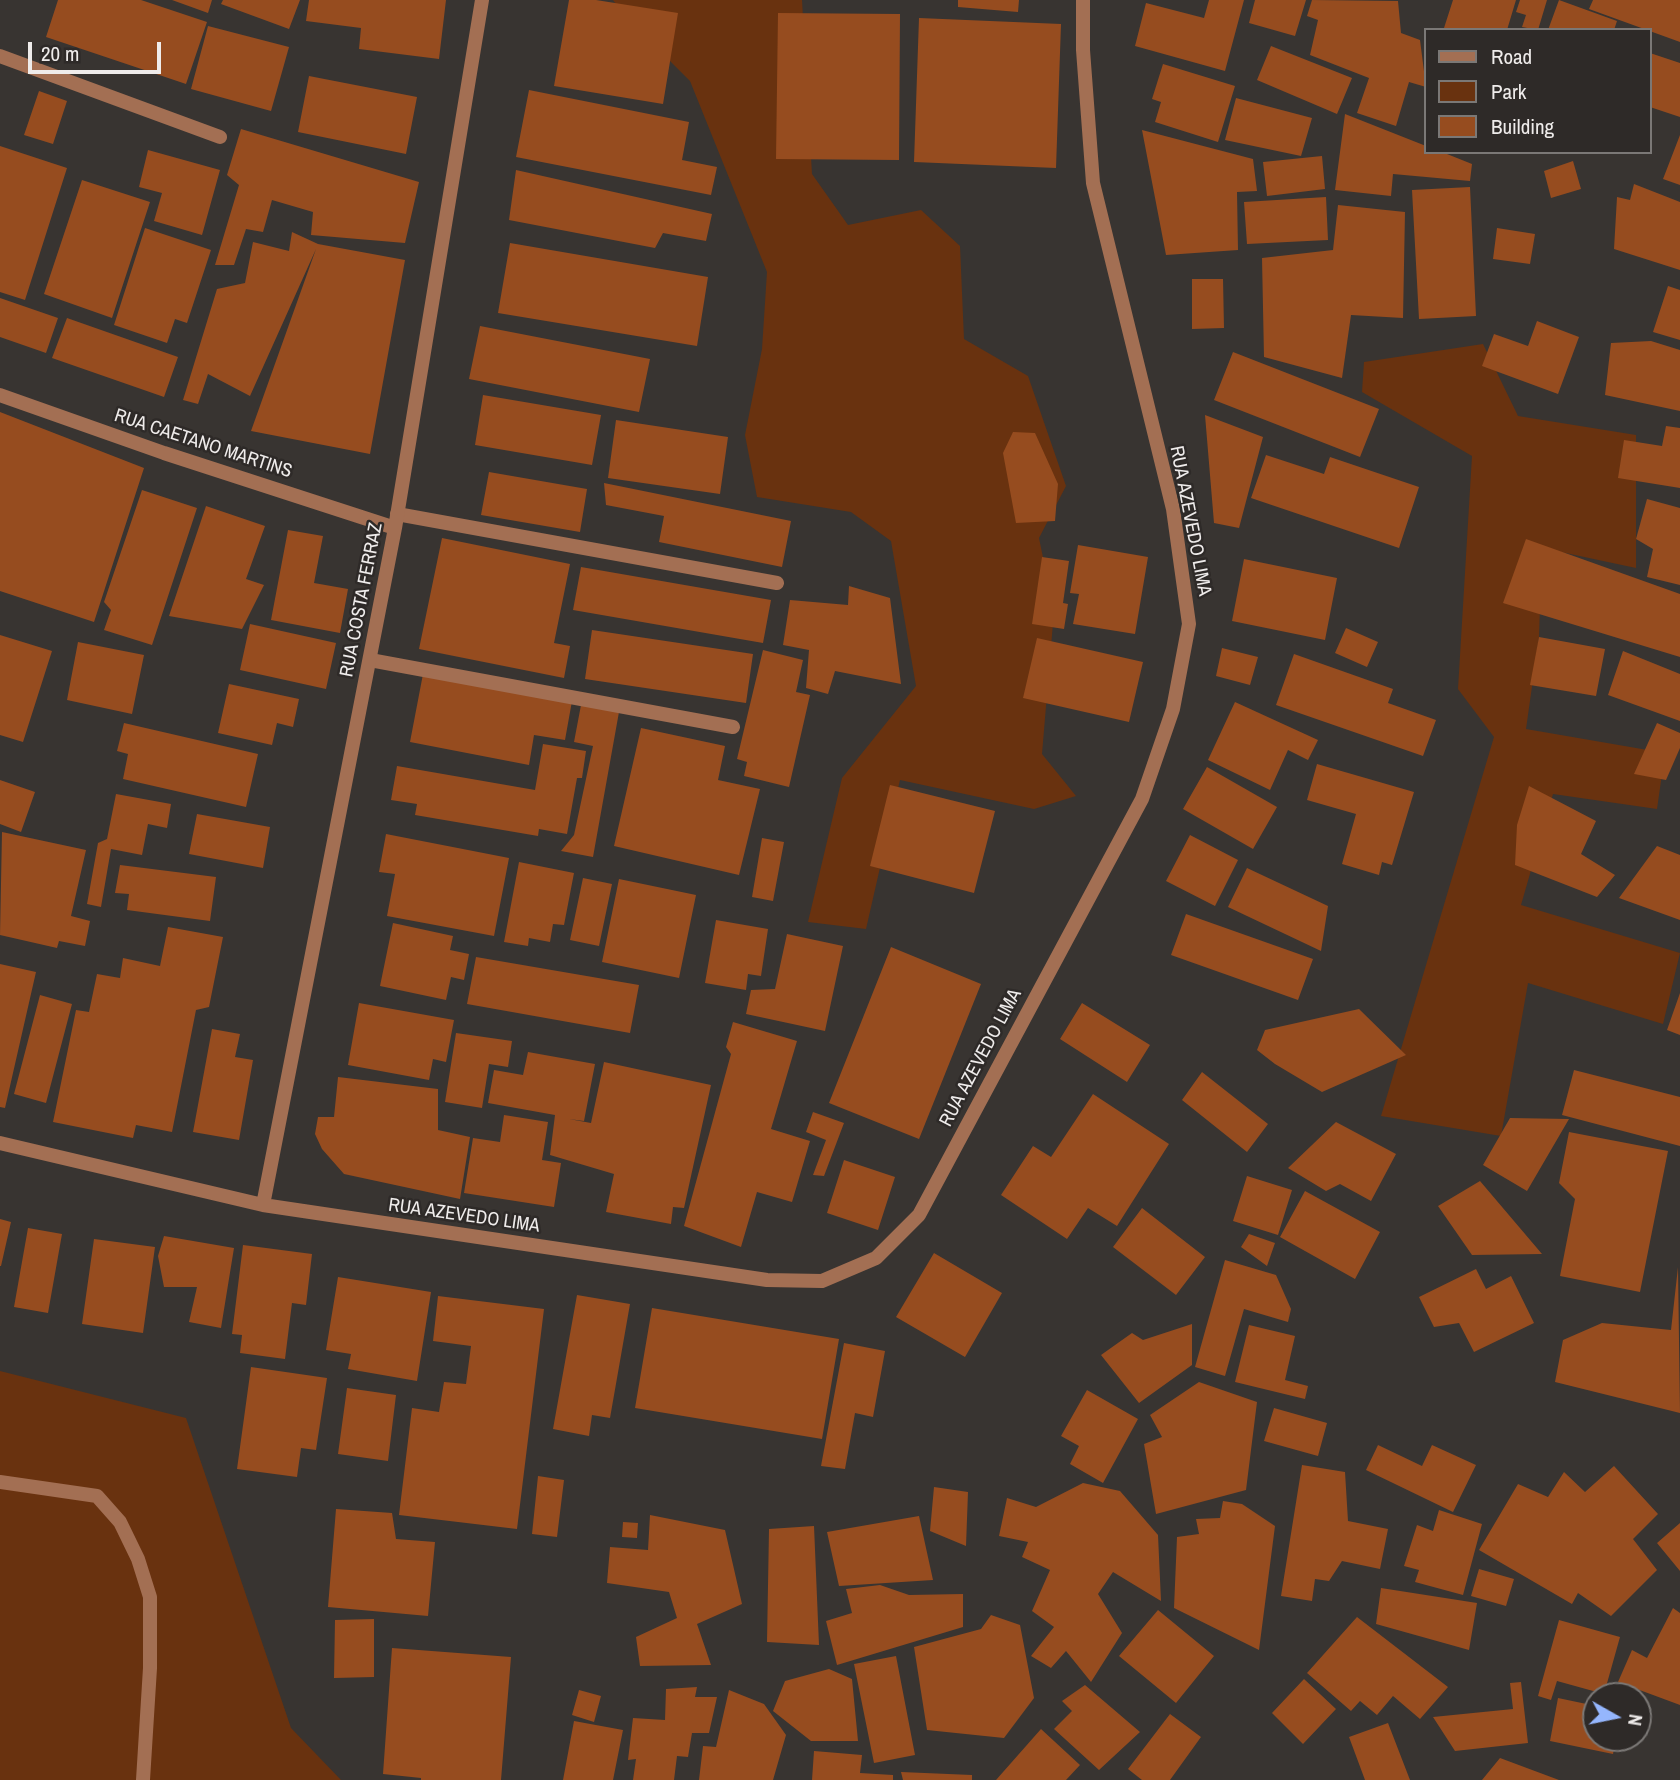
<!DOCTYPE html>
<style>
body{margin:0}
#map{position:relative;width:1680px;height:1780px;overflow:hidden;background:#383431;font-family:"Archivo Narrow",sans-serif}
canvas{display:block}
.legend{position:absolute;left:1424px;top:28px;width:228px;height:126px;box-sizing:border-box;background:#2e2a28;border:2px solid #7b7876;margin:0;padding:9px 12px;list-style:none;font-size:21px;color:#efeceb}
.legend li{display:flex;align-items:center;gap:14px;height:35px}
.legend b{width:35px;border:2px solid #7b7876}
.north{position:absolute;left:1582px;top:1682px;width:70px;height:70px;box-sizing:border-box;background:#2e2a28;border:2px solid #7b7876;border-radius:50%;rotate:99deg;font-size:19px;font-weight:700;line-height:28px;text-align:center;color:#efeceb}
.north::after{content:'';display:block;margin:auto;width:24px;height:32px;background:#95b6fd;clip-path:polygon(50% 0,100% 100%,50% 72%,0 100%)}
.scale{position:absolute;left:28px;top:42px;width:133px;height:32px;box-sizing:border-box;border:4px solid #efeceb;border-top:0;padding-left:9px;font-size:21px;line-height:24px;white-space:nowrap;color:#efeceb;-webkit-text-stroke:5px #2e2a28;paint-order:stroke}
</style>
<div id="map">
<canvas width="1680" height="1780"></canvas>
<ul class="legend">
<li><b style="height:9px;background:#a36f53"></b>Road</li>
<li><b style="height:19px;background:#69320f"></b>Park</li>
<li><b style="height:19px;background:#964c1f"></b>Building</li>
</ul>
<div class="north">N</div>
<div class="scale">20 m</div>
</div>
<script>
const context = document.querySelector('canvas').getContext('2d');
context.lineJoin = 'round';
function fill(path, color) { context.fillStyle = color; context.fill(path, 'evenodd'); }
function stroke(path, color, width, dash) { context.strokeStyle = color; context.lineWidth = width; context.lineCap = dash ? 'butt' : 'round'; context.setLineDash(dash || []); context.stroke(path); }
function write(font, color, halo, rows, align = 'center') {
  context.font = font + ' "Archivo Narrow",sans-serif'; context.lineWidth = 5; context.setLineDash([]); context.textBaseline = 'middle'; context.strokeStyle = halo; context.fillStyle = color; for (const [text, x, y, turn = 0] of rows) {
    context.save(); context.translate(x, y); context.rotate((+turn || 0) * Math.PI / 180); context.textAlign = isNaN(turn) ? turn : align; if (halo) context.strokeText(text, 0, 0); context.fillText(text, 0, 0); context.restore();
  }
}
fill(new Path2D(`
 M613,0H802L812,174L848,225L921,210L960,246L964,339L1028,376L1066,486L1039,538L1054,611L1042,754L1076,796L1034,809L900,780L866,929L808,922L842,778L916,686L891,541L851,512L757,497L745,435L762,349L767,272L690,81L623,14Z
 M1483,344L1518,416L1636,435V568L1542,548L1539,637L1526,729L1665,753L1657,809L1553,794L1521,905L1680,953L1663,1024L1528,983L1501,1136L1381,1116L1494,737L1458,689L1472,456L1362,392L1364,362Z
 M0,1371L186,1418L291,1728L341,1780H0Z`), '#69320f');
fill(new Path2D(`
 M58,0H141L207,22L186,84L46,37Z
 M172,0H212L208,13Z
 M223,0H300L289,29L221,4Z
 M309,0H446L439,59L359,49L361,28L306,21Z
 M569,0H596L678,13L663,104L554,86Z
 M958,0H1019L1018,12L958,7Z
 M1209,0H1244L1225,71L1135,46L1146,3L1204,18Z
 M1255,0H1306L1295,36L1249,23Z
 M1312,0L1398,1L1401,33L1420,40L1426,87L1409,82L1396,126L1357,113L1369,78L1310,55L1318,20L1307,16Z
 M1453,0H1516L1507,30H1450L1444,28Z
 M1520,0H1547L1538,30L1522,27L1526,15L1516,12Z
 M1559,0L1617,21L1614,30H1548Z
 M1593,0H1680V42L1589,9Z
 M778,13L900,14L899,160L776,159Z
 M919,18L1061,24L1056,168L914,162Z
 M208,26L289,47L271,111L191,89Z
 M1271,46L1352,78L1337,114L1257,80Z
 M1650,53L1680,63V117L1650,107Z
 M1163,64L1235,86L1218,142L1155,122L1161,102L1152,99Z
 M309,76L417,97L406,154L298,132Z
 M529,90L689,122L682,160L717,167L711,195L516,157Z
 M39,91L67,101L53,144L24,135Z
 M1236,98L1312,118L1301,156L1225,140Z
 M1345,114L1426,146V152H1442L1472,164L1470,181L1393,174L1391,196L1335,190Z
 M241,129L419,182L405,243L311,235L313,212L272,200L263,232L246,229L234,265H215L239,185L227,175Z
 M1142,130L1253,159L1257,191L1237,192L1238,250L1166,255Z
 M1680,135V185L1663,179Z
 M0,146L67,168L25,300L0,292Z
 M148,150L220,170L202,235L154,221L162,193L139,187Z
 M1322,156L1325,189L1267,196L1263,162Z
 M1573,161L1581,189L1551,198L1544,171Z
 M516,170L712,214L706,241L663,233L655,248L509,220Z
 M82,180L150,202L112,318L44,294Z
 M1634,184L1680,202V270L1614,249L1617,197L1630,200Z
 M1470,187L1476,316L1419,319L1412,190Z
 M1326,197L1328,240L1247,244L1244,202Z
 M1338,205L1405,212L1403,318L1351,315L1342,378L1264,357L1262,258L1333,250Z
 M145,228L211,250L187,323L175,319L167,343L114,325Z
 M1497,228L1535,234L1530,264L1493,259Z
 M292,232L318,244L405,260L370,454L251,431L316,249L250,396L208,374L198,404L183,400L217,289L245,283L253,242L289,251Z
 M510,243L708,277L697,346L498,313Z
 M1192,279H1223L1224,328L1192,329Z
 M1668,286L1680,290V340L1653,332Z
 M0,298L58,318L46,353L0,337Z
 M67,318L178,357L164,397L52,358Z
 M1537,321L1579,337L1558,394L1482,366L1494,334L1528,346Z
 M480,326L650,359L639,412L469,379Z
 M1651,341L1680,350V411L1605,395L1611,343Z
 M1233,352L1379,409L1360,457L1214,400Z
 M483,395L601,415L592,465L475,445Z
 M0,412L144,468L94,622L0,591Z
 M1205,415L1263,437L1239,528L1214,523Z
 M616,420L728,437L720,494L608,478Z
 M1666,426L1680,428V488L1618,478L1624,440L1662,446Z
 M1013,432L1035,433L1058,484L1055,521L1016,523L1003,453Z
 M1266,455L1324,474L1330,457L1419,487L1399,548L1251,498Z
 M489,472L587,489L580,532L481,515Z
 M604,483L791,521L782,567L659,542L664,516L606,505Z
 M142,490L197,508L152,645L104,630L111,610L104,602Z
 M1647,499L1680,508V585L1647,577L1653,549L1636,539Z
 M206,506L265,526L246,579L264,585L242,629L169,616Z
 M288,530L323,536L314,583L348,589L340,633L271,620Z
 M442,538L570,564L554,643L570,646L564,678L419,649Z
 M1526,539L1680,594V657L1503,603Z
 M1078,545L1148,557L1135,634L1073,624L1079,594L1070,593Z
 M1042,557L1069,561L1063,603L1068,604L1064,629L1032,624Z
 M1244,559L1337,578L1325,640L1232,621Z
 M581,567L771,600L763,643L573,610Z
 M849,586L890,598L901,684L835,671L828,694L806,688L809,650L783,645L790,600L848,605Z
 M250,624L336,643L326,689L240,670Z
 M1346,628L1378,642L1367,667L1335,653Z
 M592,630L753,654L746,703L585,679Z
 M0,635L52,651L23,742L0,735Z
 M1539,637L1605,649L1596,696L1530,685Z
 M1037,638L1143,662L1129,722L1023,698Z
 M78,642L144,655L132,714L67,700Z
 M1222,648L1258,657L1250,685L1216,676Z
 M763,650L803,660L796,692L810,695L789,787L744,776L747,762L737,759Z
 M1623,651L1680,674V721L1608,695Z
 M1294,654L1393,689L1388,703L1436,720L1423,756L1276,705Z
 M423,674L572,701L565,740L534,735L529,765L410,742Z
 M229,684L299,699L293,727L277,723L272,745L218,733Z
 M1235,702L1318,740L1308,760L1288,750L1270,790L1208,760Z
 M581,705L619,712L593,857L561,851L574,835L593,746L574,742Z
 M124,723L258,754L246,807L123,779L128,754L117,751Z
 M1657,723L1680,733V748L1666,780L1634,774Z
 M641,728L725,746L718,780L760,789L739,875L614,846Z
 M543,744L586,751L582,778H577L567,834L539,829L538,836L415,815L417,804L391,800L397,766L535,790Z
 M1317,764L1414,792L1392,865L1382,862L1379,875L1342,864L1356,814L1307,800Z
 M1207,767L1277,807L1253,849L1183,809Z
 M0,780L35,792L21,832L0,824Z
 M890,785L995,811L974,893L870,866Z
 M1529,786L1596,821L1581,854L1615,875L1597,897L1515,865L1517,825Z
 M116,794L171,804L167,828L148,824L142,855L111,849L101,907L87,904L98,843L107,839Z
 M197,814L270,827L263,868L189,854Z
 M2,832L86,850L71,916L90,921L85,946L59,941L57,948L0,935Z
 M386,834L509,858L494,936L387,916L395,874L379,872Z
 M1190,835L1238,860L1215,906L1166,881Z
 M762,838L784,842L773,901L752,897Z
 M1657,846L1680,855V920L1619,898Z
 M519,862L574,873L564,925L553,924L550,942L529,938L528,946L504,942Z
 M120,865L216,877L210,921L127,910L129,894L115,893Z
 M1247,868L1328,906L1321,951L1228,907Z
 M583,878L612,884L599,946L570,940Z
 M619,879L696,895L679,978L602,962Z
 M1186,914L1313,959L1298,1000L1171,955Z
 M716,920L768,929L761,976L748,974L746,990L705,983Z
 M393,923L453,936L450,950L469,954L464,980L451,977L446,1000L380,986Z
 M168,927L223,937L209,1007L196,1010L172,1132L136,1125L133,1138L53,1122L76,1010L89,1012L97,974L120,978L123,958L160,966Z
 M787,934L843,946L825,1031L746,1014L751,990L775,989Z
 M891,947L981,984L919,1139L829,1103Z
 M476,957L639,985L630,1033L467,1004Z
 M0,964L36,972L5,1108L0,1107Z
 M1680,993V1035L1667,1030Z
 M40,995L72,1004L46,1103L14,1094Z
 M359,1003L454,1020L446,1062L433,1059L429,1080L348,1065Z
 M1082,1003L1150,1045L1127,1082L1060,1039Z
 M1359,1009L1406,1055L1322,1092L1275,1064L1257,1050L1265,1030Z
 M733,1022L797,1041L771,1129L810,1141L792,1202L757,1192L741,1247L684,1226L731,1054L726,1047Z
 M212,1029L240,1034L235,1057L253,1060L239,1140L193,1132Z
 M456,1033L512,1041L508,1067L489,1064L482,1108L445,1102Z
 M528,1052L595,1064L584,1121L569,1119L591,1123L604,1062L711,1085L684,1208L673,1207L671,1224L606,1212L614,1174L550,1155L555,1115L488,1103L494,1070L523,1075Z
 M1574,1070L1680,1097V1146L1562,1115Z
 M1202,1072L1268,1124L1247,1152L1182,1100Z
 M338,1077L438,1089V1130L470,1137L460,1199L344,1174L322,1149L315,1134L318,1117H334Z
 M1093,1094L1169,1144L1117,1226L1088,1208L1067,1239L1001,1195L1033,1146L1051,1157Z
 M813,1112L844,1123L824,1176L813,1175L826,1140L806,1132Z
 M504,1115L548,1122L542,1160L561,1163L554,1207L464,1193L473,1138L500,1142Z
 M1510,1118L1569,1119L1527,1191L1483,1165Z
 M1336,1122L1396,1154L1371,1201L1340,1184L1326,1191L1288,1168Z
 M1569,1132L1668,1151L1640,1292L1560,1276L1575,1199L1559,1183Z
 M844,1160L895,1177L878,1230L827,1213Z
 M1247,1176L1292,1190L1278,1235L1233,1221Z
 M1480,1181L1542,1254L1472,1255L1438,1206Z
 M1305,1191L1380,1232L1355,1279L1280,1237Z
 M1142,1208L1205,1257L1176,1295L1113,1247Z
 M0,1219L11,1222L1,1266H0Z
 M28,1228L62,1234L48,1313L14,1307Z
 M1249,1234L1275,1243L1267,1266L1241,1247Z
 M164,1236L234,1248L221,1328L189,1322L197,1287H164L158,1256Z
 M94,1239L155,1247L143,1333L82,1324Z
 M243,1245L312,1254L306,1305L292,1303L285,1359L240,1353L242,1335L232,1334Z
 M934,1253L1002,1293L965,1357L896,1317Z
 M1225,1260L1276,1275L1291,1309L1288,1322L1244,1309L1225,1376L1195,1367Z
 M1678,1267L1680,1413L1555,1382L1563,1340L1602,1323L1671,1330Z
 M1476,1269L1486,1289L1511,1276L1534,1323L1474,1352L1459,1323L1434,1327L1419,1297Z
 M338,1277L431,1292L417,1381L348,1369L351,1354L326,1350Z
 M577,1295L630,1304L610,1418L592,1415L589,1436L553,1429Z
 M438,1296L544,1309L517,1529L399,1515L412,1408L439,1412L444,1382L466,1384L471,1346L433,1341Z
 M652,1308L839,1339L822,1439L635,1408Z
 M1192,1324V1365L1139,1403L1101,1355L1132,1333L1143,1340Z
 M1249,1325L1295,1336L1285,1380L1308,1386L1305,1399L1235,1382Z
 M844,1343L885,1351L873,1417L855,1413L845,1469L821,1466Z
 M251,1367L327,1378L316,1450L301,1448L297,1477L237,1469Z
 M1199,1382L1257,1402L1246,1490L1156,1514L1144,1444L1162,1437L1150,1415Z
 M347,1388L396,1395L388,1461L338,1454Z
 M1087,1390L1138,1419L1103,1483L1070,1464L1079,1446L1061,1436Z
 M1274,1408L1327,1423L1318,1456L1264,1441Z
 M1378,1445L1422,1466L1432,1445L1476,1465L1453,1512L1366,1470Z
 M1302,1465L1345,1472L1348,1521L1388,1529L1380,1569L1342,1561L1329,1581L1315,1579L1312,1601L1281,1596Z
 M1614,1466L1658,1514L1633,1539L1657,1570L1611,1616L1578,1593L1572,1604L1479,1550L1518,1484L1548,1497L1564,1472L1585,1492Z
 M538,1476L564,1480L557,1537L532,1534Z
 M1083,1483L1120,1491L1158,1535L1161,1601L1113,1572L1098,1594L1122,1633L1091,1682L1066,1651L1051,1668L1031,1656L1054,1627L1032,1611L1050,1570L1022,1557L1028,1542L999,1536L1007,1498L1036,1507Z
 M934,1487L968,1492L966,1546L930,1531Z
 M1223,1501L1242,1504L1275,1526L1259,1650L1174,1608L1177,1537L1199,1534L1196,1519L1220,1518Z
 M336,1509L392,1513L396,1539L435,1542L428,1616L328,1607Z
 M1439,1510L1482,1524L1463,1595L1415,1582L1419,1570L1404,1566L1417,1525L1433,1531Z
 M650,1515L725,1530L742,1604L697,1624L711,1665L640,1666L636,1637L677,1618L669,1592L607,1583L610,1547L648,1550Z
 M919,1516L933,1580L839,1586L827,1532Z
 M623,1522L638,1523L637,1538L622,1537Z
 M1680,1523V1571L1657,1543Z
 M814,1526L819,1645L767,1642L769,1529Z
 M1479,1569L1514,1579L1506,1606L1471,1596Z
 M880,1585L909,1595L963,1594V1627L837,1665L826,1621L852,1613L846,1589Z
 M1381,1588L1477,1603L1469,1650L1376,1624Z
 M1673,1608L1680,1613V1705L1618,1682L1632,1650L1647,1658Z
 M1158,1610L1214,1656L1176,1703L1119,1656Z
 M991,1615L1020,1625L1034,1698L1004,1738L927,1730L914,1647L981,1629Z
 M1357,1617L1448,1687L1420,1719L1393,1696L1377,1715L1360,1701L1351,1711L1307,1673Z
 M374,1619V1677L334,1678L335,1620Z
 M1559,1620L1620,1637L1604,1694L1557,1681L1551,1700L1538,1696Z
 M392,1648L511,1657L501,1780H421V1778L383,1774Z
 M896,1656L915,1755L874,1763L854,1664Z
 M829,1669L852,1679L858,1741H811L773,1711L785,1681Z
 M1304,1679L1336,1709L1303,1744L1272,1713Z
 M1521,1682L1528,1743L1455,1751L1433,1717L1513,1709L1510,1683Z
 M1085,1685L1140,1732L1099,1770L1054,1729L1072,1711L1062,1701Z
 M697,1687L695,1697H717L709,1733H692L688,1757L677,1756L674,1780H633L636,1759L628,1760L633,1718L665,1720L666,1689Z
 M579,1690L601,1696L594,1722L572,1715Z
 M729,1690L764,1704L786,1735L773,1780H699L703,1746L716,1747Z
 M1558,1698L1596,1706V1738H1616L1613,1754L1550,1741Z
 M1170,1714L1201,1737L1170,1780H1142L1128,1769Z
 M574,1721L623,1730L613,1780H563Z
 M1388,1723L1410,1780H1365L1349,1737Z
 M1041,1729L1080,1765L1066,1780H996Z
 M814,1751L862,1755L860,1773L893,1775V1780H812Z
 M1500,1758L1559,1780H1482Z
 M901,1772L972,1775V1780H903Z`), '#964c1f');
stroke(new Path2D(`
 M0,56L220,137
 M397,514L777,583
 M370,660L733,727
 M0,1482L97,1496L120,1522L138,1559L150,1597V1668L143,1780`), '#a36f53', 14);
stroke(new Path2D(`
 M0,395L164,453L395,528
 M0,1143L263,1205L767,1280L822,1281L876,1258L919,1215L1142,799L1173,709L1189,624L1173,509L1093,183L1083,50V0
 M263,1205L395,528L482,0`), '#a36f53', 14);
write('19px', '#efeceb', '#2e2a28', [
 ["RUA CAETANO MARTINS",203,444,18],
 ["RUA AZEVEDO LIMA",1190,521,79],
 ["RUA COSTA FERRAZ",362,600,-79],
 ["RUA AZEVEDO LIMA",981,1058,-62],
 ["RUA AZEVEDO LIMA",464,1216,8]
]);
</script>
